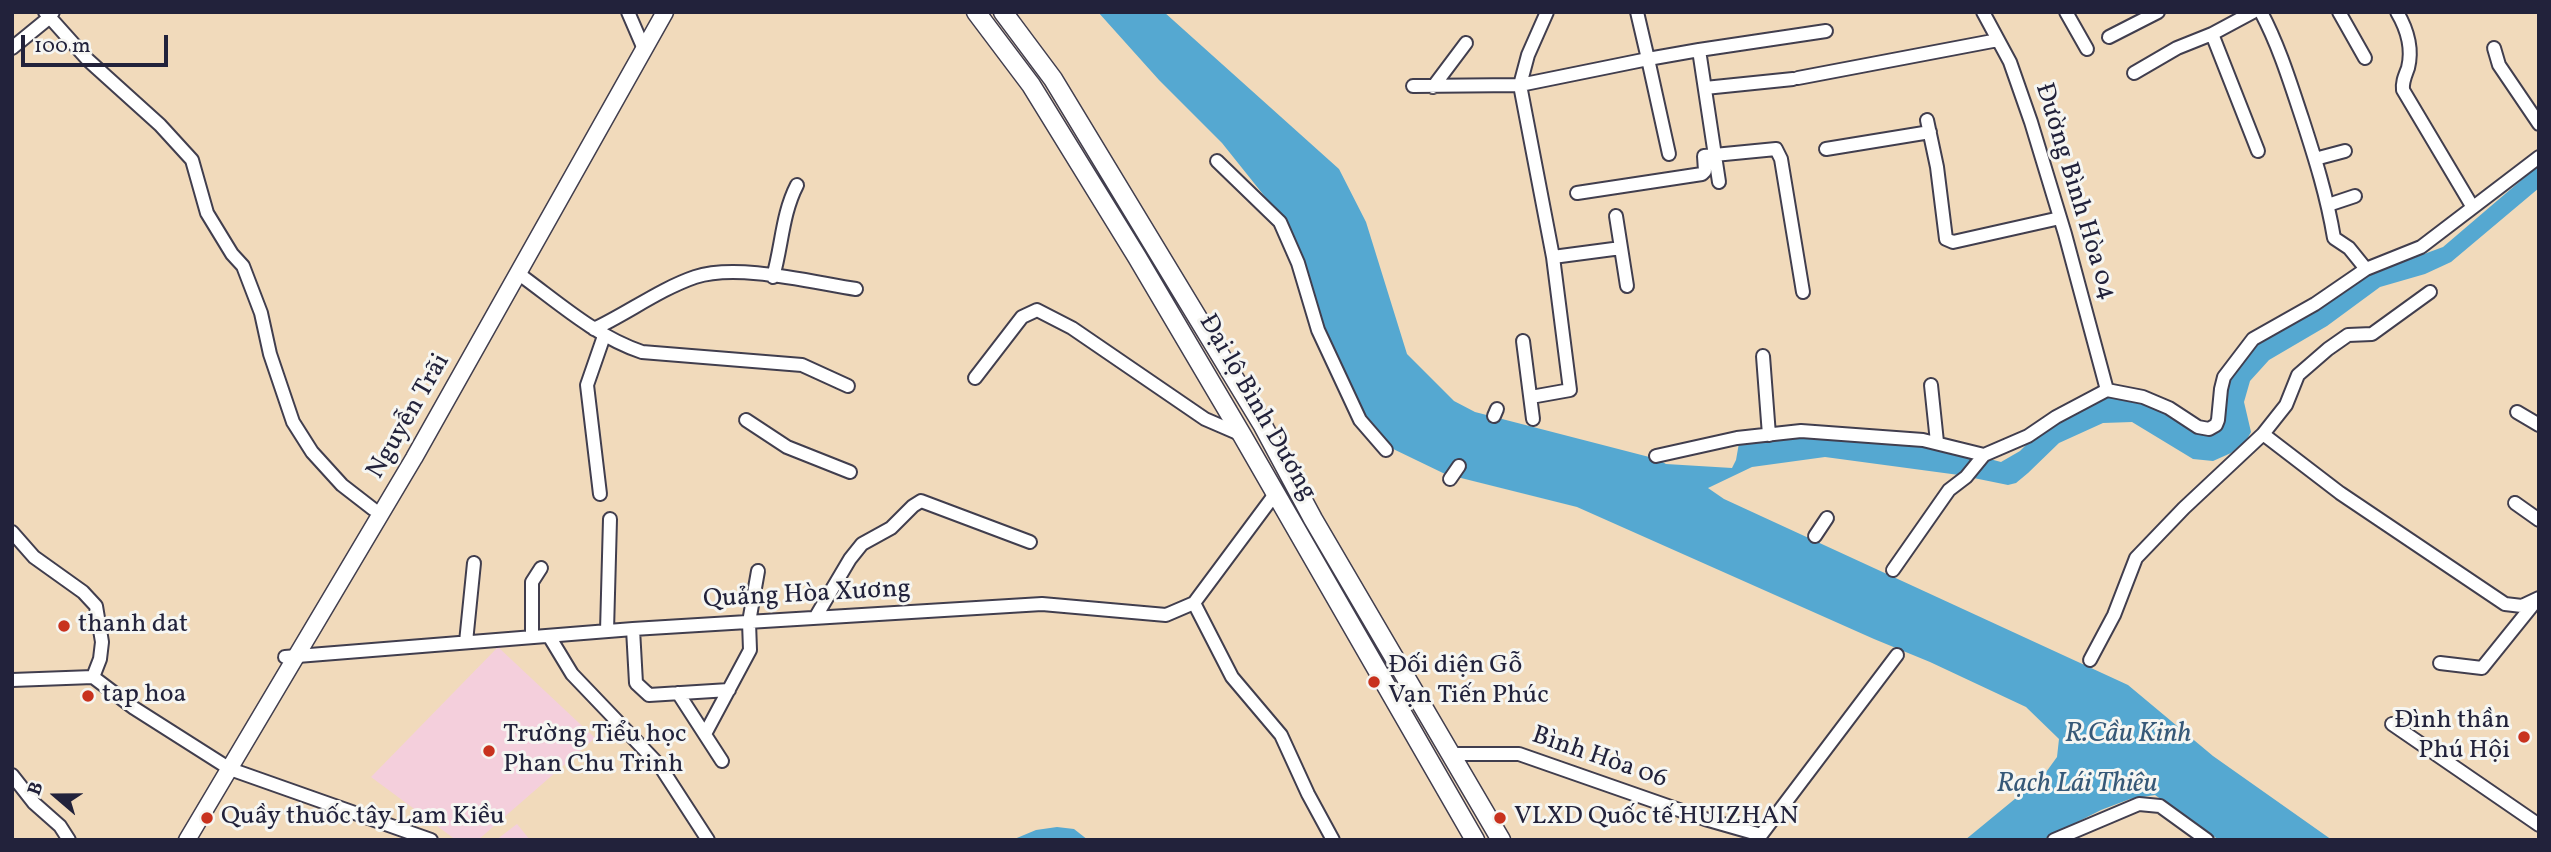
<!DOCTYPE html>
<meta charset="utf-8">
<style>
body{margin:0}
#map{position:relative;width:2551px;height:852px;overflow:hidden;background:#f1dabb;font-family:Vollkorn,serif}
canvas{display:block}
.frame{position:absolute;inset:0;border:14px solid #22223b;pointer-events:none}
.north{position:absolute;left:21px;top:761px;width:70px;height:70px;-webkit-text-stroke:5px #f6f6f2;paint-order:stroke;rotate:290deg;font-size:19px;font-weight:700;line-height:28px;text-align:center;color:#22223b}
.north::after{content:'';display:block;margin:auto;width:24px;height:32px;background:#22223b;clip-path:polygon(50% 0,100% 100%,50% 72%,0 100%)}
.scale{position:absolute;left:21px;top:35px;width:147px;height:32px;box-sizing:border-box;border:4px solid #22223b;border-top:0;padding-left:9px;font-size:21px;line-height:24px;white-space:nowrap;color:#22223b;-webkit-text-stroke:5px #f6f6f2;paint-order:stroke}
</style>
<div id="map">
<canvas width="2551" height="852"></canvas>
<div class="frame"></div>
<div class="north">B</div>
<div class="scale">100 m</div>
</div>
<script>
const context = document.querySelector('canvas').getContext('2d');
context.lineJoin = 'round';
function fill(path, color) { context.fillStyle = color; context.fill(path, 'evenodd'); }
function stroke(path, color, width, dash) { context.strokeStyle = color; context.lineWidth = width; context.lineCap = dash ? 'butt' : 'round'; context.setLineDash(dash || []); context.stroke(path); }
function write(font, color, halo, rows, align = 'center') {
  context.font = font + ' Vollkorn,serif'; context.lineWidth = 6; context.setLineDash([]); context.textBaseline = 'middle'; context.strokeStyle = halo; context.fillStyle = color; for (const [text, x, y, turn = 0] of rows) {
    context.save(); context.translate(x, y); context.rotate((+turn || 0) * Math.PI / 180); context.textAlign = isNaN(turn) ? turn : align; if (halo) context.strokeText(text, 0, 0); context.fillText(text, 0, 0); context.restore();
  }
}
fill(new Path2D(`
 M498,647L595,738L478,840H456L371,777Z
 M517,824L530,840H496Z`), '#f4cfdc');
fill(new Path2D(`
 M1098,12H1164L1339,169L1366,222L1407,354L1454,401L1475,412L1657,459L1666,464L1732,468L1736,460L1739,443L1801,434L1937,445L2001,462L2020,451L2036,435L2100,399L2117,396L2143,403L2171,417L2197,434L2212,435L2224,424L2227,385L2255,342L2370,274L2443,247L2539,165V188L2451,262L2425,274L2380,287L2327,326L2269,360L2250,381L2244,402L2251,432L2246,441L2231,453L2213,461L2193,459L2132,422L2103,423L2059,443L2028,473L2016,483L2008,485L1959,475L1825,457L1752,467L1708,488L1724,499L2128,685L2213,756L2332,840H2219L2155,795L2130,799L2101,810L2042,840H1965L2044,775L2057,757L2059,739L2026,707L1930,662L1874,639L1577,507L1445,474L1387,446L1364,418L1320,327L1282,218L1222,143L1159,80Z
 M1057,827L1074,829L1088,840H1012L1036,830Z`), '#55a8d1');
const minor = new Path2D(`
 M45,12L88,60L160,125L192,160L207,213L232,254L243,266L261,313L270,354L293,422L312,452L342,485L373,509
 M628,12L644,49
 M1983,12L2010,62L2031,122L2065,234L2107,390
 M2066,12L2087,49
 M2261,12C2279,46 2290,82 2302,118C2315,158 2327,196 2334,238L2349,248L2366,269L2421,247L2539,157
 M2339,12L2365,58
 M2397,12C2407,29 2413,48 2408,68C2405,76 2402,82 2403,90L2472,206
 M2212,34L2258,151
 M2109,37L2158,12
 M12,48L50,17L53,12
 M2494,48L2499,65L2539,124
 M1699,50L1826,31
 M2134,73L2177,48L2212,34L2253,12
 M1798,78L1998,40
 M1413,86L1520,85L1648,59L1637,12
 M1433,87L1466,43
 M1705,88L1793,79
 M1927,120L1937,167L1946,239L1953,242L2060,218
 M1826,149L1930,132
 M1669,154L1648,59L1699,50L1719,182
 M2315,159L2345,151
 M1217,161L1280,222L1298,263L1318,330L1360,420L1386,450
 M1577,193L1702,174L1705,171L1704,156L1776,149L1781,159L1803,292
 M2328,205L2355,196
 M1616,216L1627,286
 M1553,257L1621,248
 M519,274C559,303 595,336 642,352L802,365L848,386
 M773,277C782,246 782,214 797,185
 M2430,292L2372,334L2348,335L2328,349L2298,375L2286,405L2263,434L2340,493L2505,604L2522,606L2539,598
 M594,329C628,313 660,289 695,277C737,263 811,282 856,289
 M1523,341L1533,419
 M1763,356L1769,435
 M975,378L1022,317L1037,310L1072,328L1205,419L1242,435
 M1931,385L1937,442
 M1531,397L1570,390L1553,257L1520,85L1528,55L1547,12
 M2517,412L2539,425
 M1494,416L1497,409
 M746,420L787,447L850,472
 M1656,456L1737,438L1801,431L1923,440L1984,455L2028,436L2056,417L2107,390L2143,397L2169,408L2198,427L2209,429L2216,425L2218,420L2221,389L2224,377L2253,339L2315,304L2366,269
 M1450,479L1459,466
 M600,494L587,385L604,336
 M2515,503L2539,520
 M12,532L34,557L83,592L96,606L102,642L100,659L93,677
 M1815,536L1827,518
 M1893,570L1949,490L1966,477L1984,455
 M1194,603L1232,677L1281,735L1308,794L1333,840
 M815,618L850,559L862,544L891,528L913,506L921,501L1030,542
 M633,629L636,683L649,695L729,690
 M607,631L610,519
 M549,636L572,674L660,766L708,840
 M532,637V582L541,568
 M466,642L474,563
 M285,657L633,629L1042,604L1166,615L1194,603L1275,494
 M2090,660L2114,615L2136,558L2184,508L2263,434
 M2440,663L2482,668L2536,601
 M12,680L93,677L134,708L230,769L431,840
 M678,693L722,761
 M2392,724L2539,825
 M705,734L750,650L749,622L758,571
 M1451,754H1519L1705,819L1761,835L1897,655
 M12,775L34,803L60,826L69,840
 M2054,840L2139,804L2160,806L2207,840`);
const major = new Path2D(`
 M187,840L414,458L665,12`);
const highway = new Path2D(`
 M976,12L1031,85L1137,257L1242,435L1475,840
 M1003,12L1053,79L1262,424L1313,519L1501,840`);
stroke(minor, '#413e4e', 16);
stroke(major, '#413e4e', 19);
stroke(highway, '#413e4e', 21);
stroke(minor, '#fff', 12);
stroke(major, '#fff', 16);
stroke(highway, '#fff', 18);
for (const [x, y, r, color] of [
 [64,626,7,"#c8321e"],
 [1374,682,7,"#c8321e"],
 [88,696,7,"#c8321e"],
 [2524,737,7,"#c8321e"],
 [489,751,7,"#c8321e"],
 [207,818,7,"#c8321e"],
 [1500,818,7,"#c8321e"]
]) { const dot = new Path2D(); dot.arc(x, y, r, 0, 2 * Math.PI); context.fillStyle = color; context.fill(dot); stroke(dot, '#f6f6f2', 2.5); }
write('26px', '#22223b', '#f6f6f2', [
 ["Đường Bình Hòa 04",2074,192,73],
 ["Đại lộ Bình Dương",1256,408,60],
 ["Nguyễn Trãi",410,417,-60],
 ["Quảng Hòa Xương",807,596,-3],
 ["Bình Hòa 06",1599,759,19]
]);
write('26px', '#22223b', '#f6f6f2', [
 ["thanh dat",78,626],
 ["Đối diện Gỗ",1388,667],
 ["Vạn Tiến Phúc",1388,697],
 ["tap hoa",102,696],
 ["Đình thần",2510,722,"right"],
 ["Phú Hội",2510,752,"right"],
 ["Trường Tiểu học",503,736],
 ["Phan Chu Trinh",503,766],
 ["Quầy thuốc tây Lam Kiều",221,818],
 ["VLXD Quốc tế HUIZHAN",1514,818]
], 'left');
write('italic 28px', '#365877', '#f6f6f2', [
 ["R.Cầu Kinh",2128,736],
 ["Rạch Lái Thiêu",2077,786]
]);
</script>
